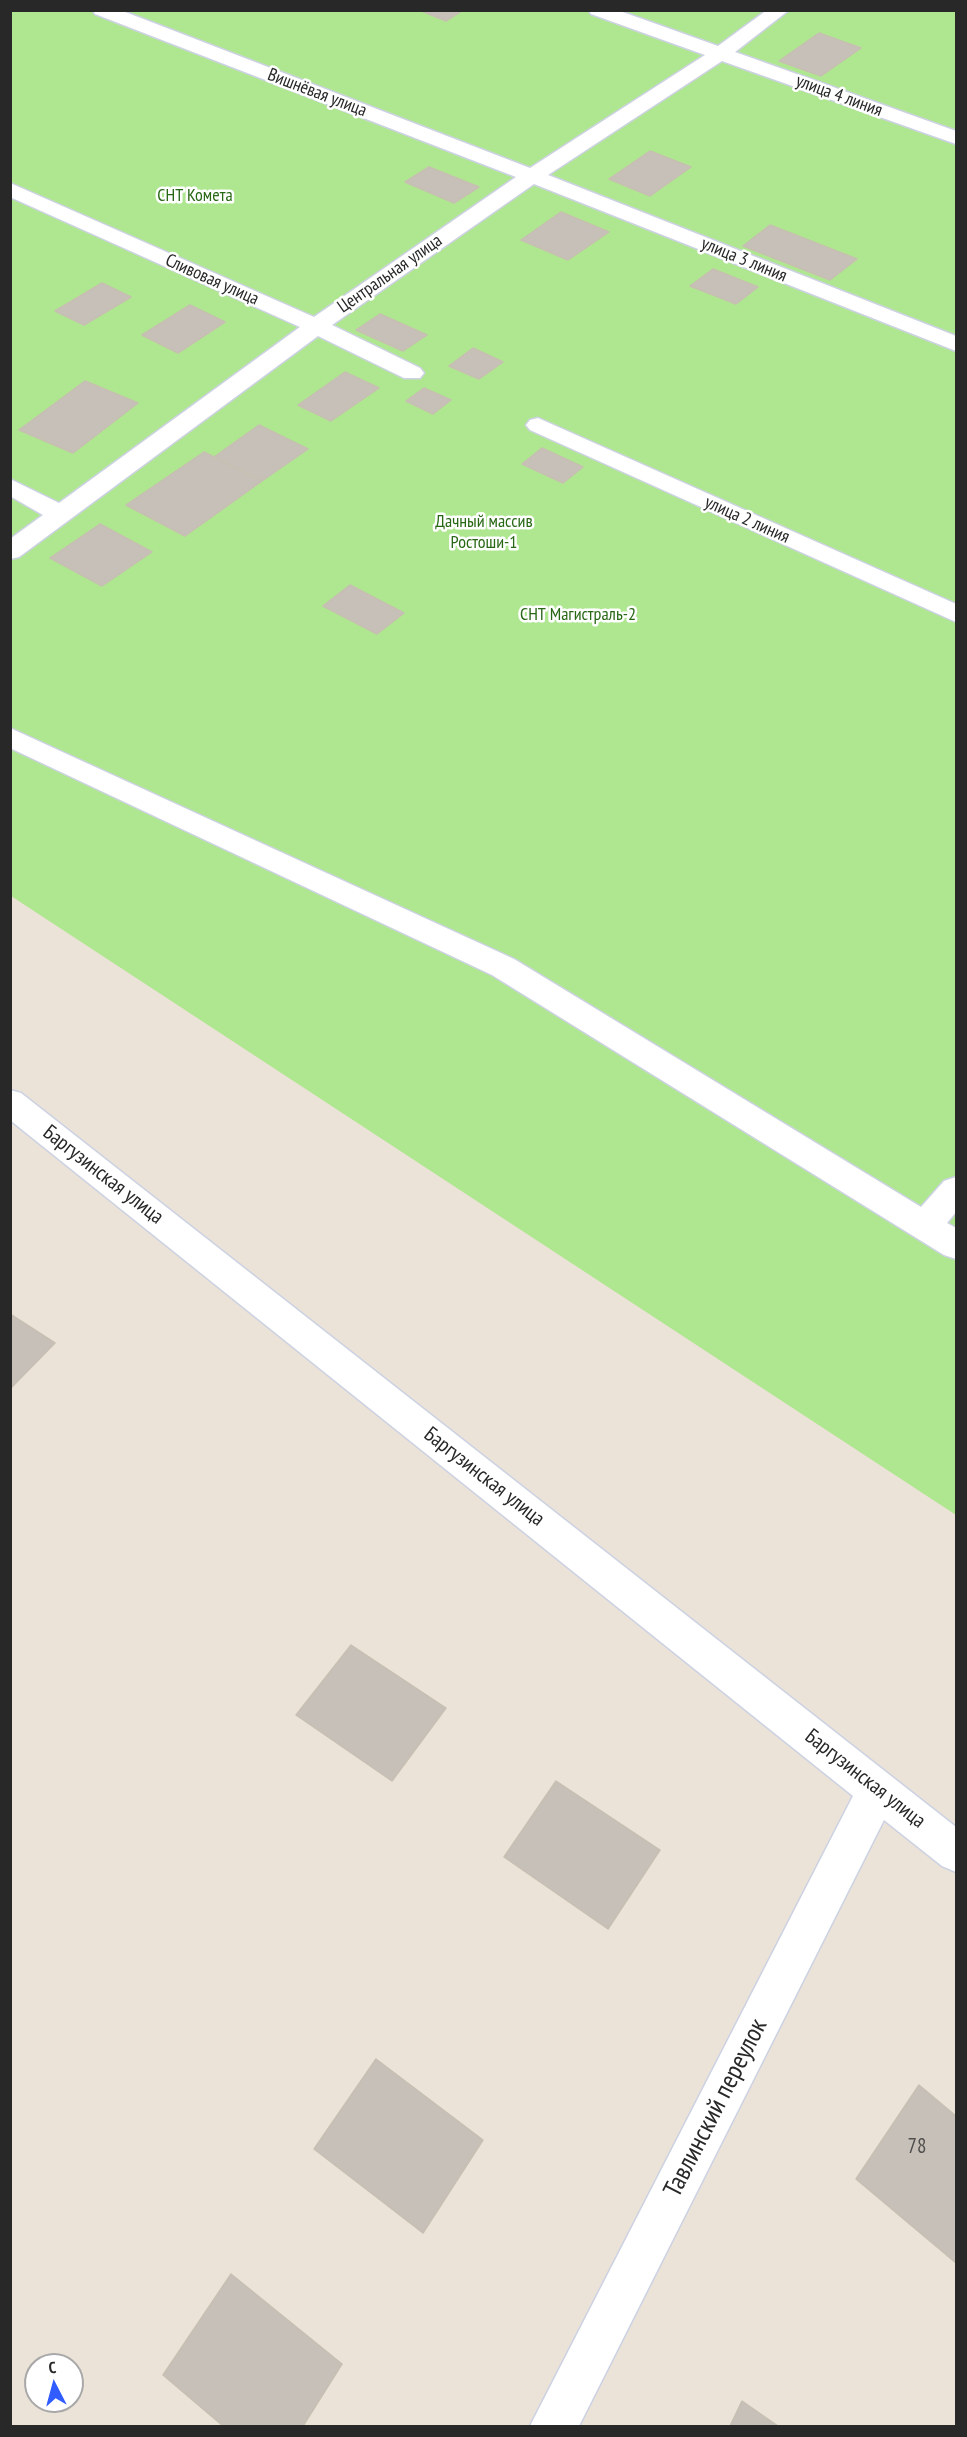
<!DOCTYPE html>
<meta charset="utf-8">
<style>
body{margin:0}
#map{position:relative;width:967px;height:2437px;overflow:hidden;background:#ece3d8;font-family:"PT Sans Narrow",sans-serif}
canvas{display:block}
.frame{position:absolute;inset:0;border:12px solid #282828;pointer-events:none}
.north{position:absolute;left:24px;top:2353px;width:60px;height:60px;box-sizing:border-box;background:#fff;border:2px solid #a9a9a9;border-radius:50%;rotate:354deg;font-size:16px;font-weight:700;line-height:24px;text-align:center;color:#282828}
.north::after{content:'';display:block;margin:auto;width:21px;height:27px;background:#315cff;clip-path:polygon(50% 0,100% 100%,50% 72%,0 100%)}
</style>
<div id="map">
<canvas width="967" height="2437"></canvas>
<div class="frame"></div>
<div class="north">С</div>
</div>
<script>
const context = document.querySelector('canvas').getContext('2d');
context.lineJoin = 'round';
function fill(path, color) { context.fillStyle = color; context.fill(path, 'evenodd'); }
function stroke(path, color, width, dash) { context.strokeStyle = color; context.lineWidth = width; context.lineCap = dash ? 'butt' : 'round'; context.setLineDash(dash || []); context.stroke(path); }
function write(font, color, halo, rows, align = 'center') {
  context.font = font + ' "PT Sans Narrow",sans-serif'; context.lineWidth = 5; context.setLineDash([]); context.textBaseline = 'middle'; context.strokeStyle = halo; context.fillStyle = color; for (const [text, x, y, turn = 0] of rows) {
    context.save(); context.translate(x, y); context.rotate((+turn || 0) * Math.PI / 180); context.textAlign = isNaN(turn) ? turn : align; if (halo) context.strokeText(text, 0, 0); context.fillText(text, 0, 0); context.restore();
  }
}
fill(new Path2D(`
 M10,11H956V1515L11,896Z`), '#afe690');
const building = new Path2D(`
 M419,10H463L446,21Z
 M819,33L861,48L821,76L779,61Z
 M650,151L691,167L650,196L609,179Z
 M429,167L479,187L454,203L405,182Z
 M561,212L609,232L568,260L521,240Z
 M770,225L857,259L830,280L743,246Z
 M713,269L758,287L736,304L690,286Z
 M102,283L131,297L84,325L55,311Z
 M190,305L225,322L178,353L142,335Z
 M380,314L427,335L403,351L356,330Z
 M473,348L503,362L479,379L449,366Z
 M345,372L379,388L331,421L298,405Z
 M85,381L138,403L73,453L19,430Z
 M424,388L451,400L433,414L406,401Z
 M259,425L308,449L262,481L214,457Z
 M542,448L583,467L563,483L522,464Z
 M204,452L262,481L185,536L126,505Z
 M100,524L152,552L102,586L50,558Z
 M350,585L404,613L377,634L323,606Z
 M10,1314L55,1343L10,1389Z
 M351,1645L446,1708L392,1781L296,1715Z
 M556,1781L660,1850L608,1929L504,1857Z
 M376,2059L483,2140L423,2233L314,2149Z
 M919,2085L956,2116V2263L856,2179Z
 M231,2274L342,2364L303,2426H223L163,2375Z
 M742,2401L778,2426H730Z`);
fill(building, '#c6c0b8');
stroke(building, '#c7bfb2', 1.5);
const minor = new Path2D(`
 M93,10H120L530,168L705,55L591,14L589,10H617L718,46L767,10H789L735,52L956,131V144L722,61L548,175L956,336V351L534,184L332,325L420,368L424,373L420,378H404L318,336L19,557L10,559V539L43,515L10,496V479L59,503L300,327L10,197V183L314,317L516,177L95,14Z
 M538,418L956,604V622L530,430L526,425L530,420Z
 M10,728L514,959L921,1207L944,1181L956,1177V1212L947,1223L956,1228V1259L944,1255L492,975L10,748Z
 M10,1090L21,1093L956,1827V1872L942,1866L884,1820L579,2426H530L853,1796L10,1120Z`);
stroke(minor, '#cdd2e2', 3);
fill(minor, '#fff');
write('18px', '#282828', '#fff', [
 ["Вишнёвая улица",317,93,21],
 ["улица 4 линия",839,96,20],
 ["улица 3 линия",744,260,22],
 ["Центральная улица",390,274,-35],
 ["Сливовая улица",212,280,24],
 ["улица 2 линия",747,520,24]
]);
write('18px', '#286815', '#fff', [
 ["СНТ Комета",195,196],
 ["Дачный массив",484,522],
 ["Ростоши-1",484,543],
 ["СНТ Магистраль-2",578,615]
]);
write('21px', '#282828', '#fff', [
 ["Баргузинская улица",103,1175,38],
 ["Баргузинская улица",484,1477,38],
 ["Баргузинская улица",865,1779,38]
]);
write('21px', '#504e4c', null, [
 ["78",917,2147]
]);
write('26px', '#282828', '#fff', [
 ["Тавлинский переулок",716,2108,-63]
]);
</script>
